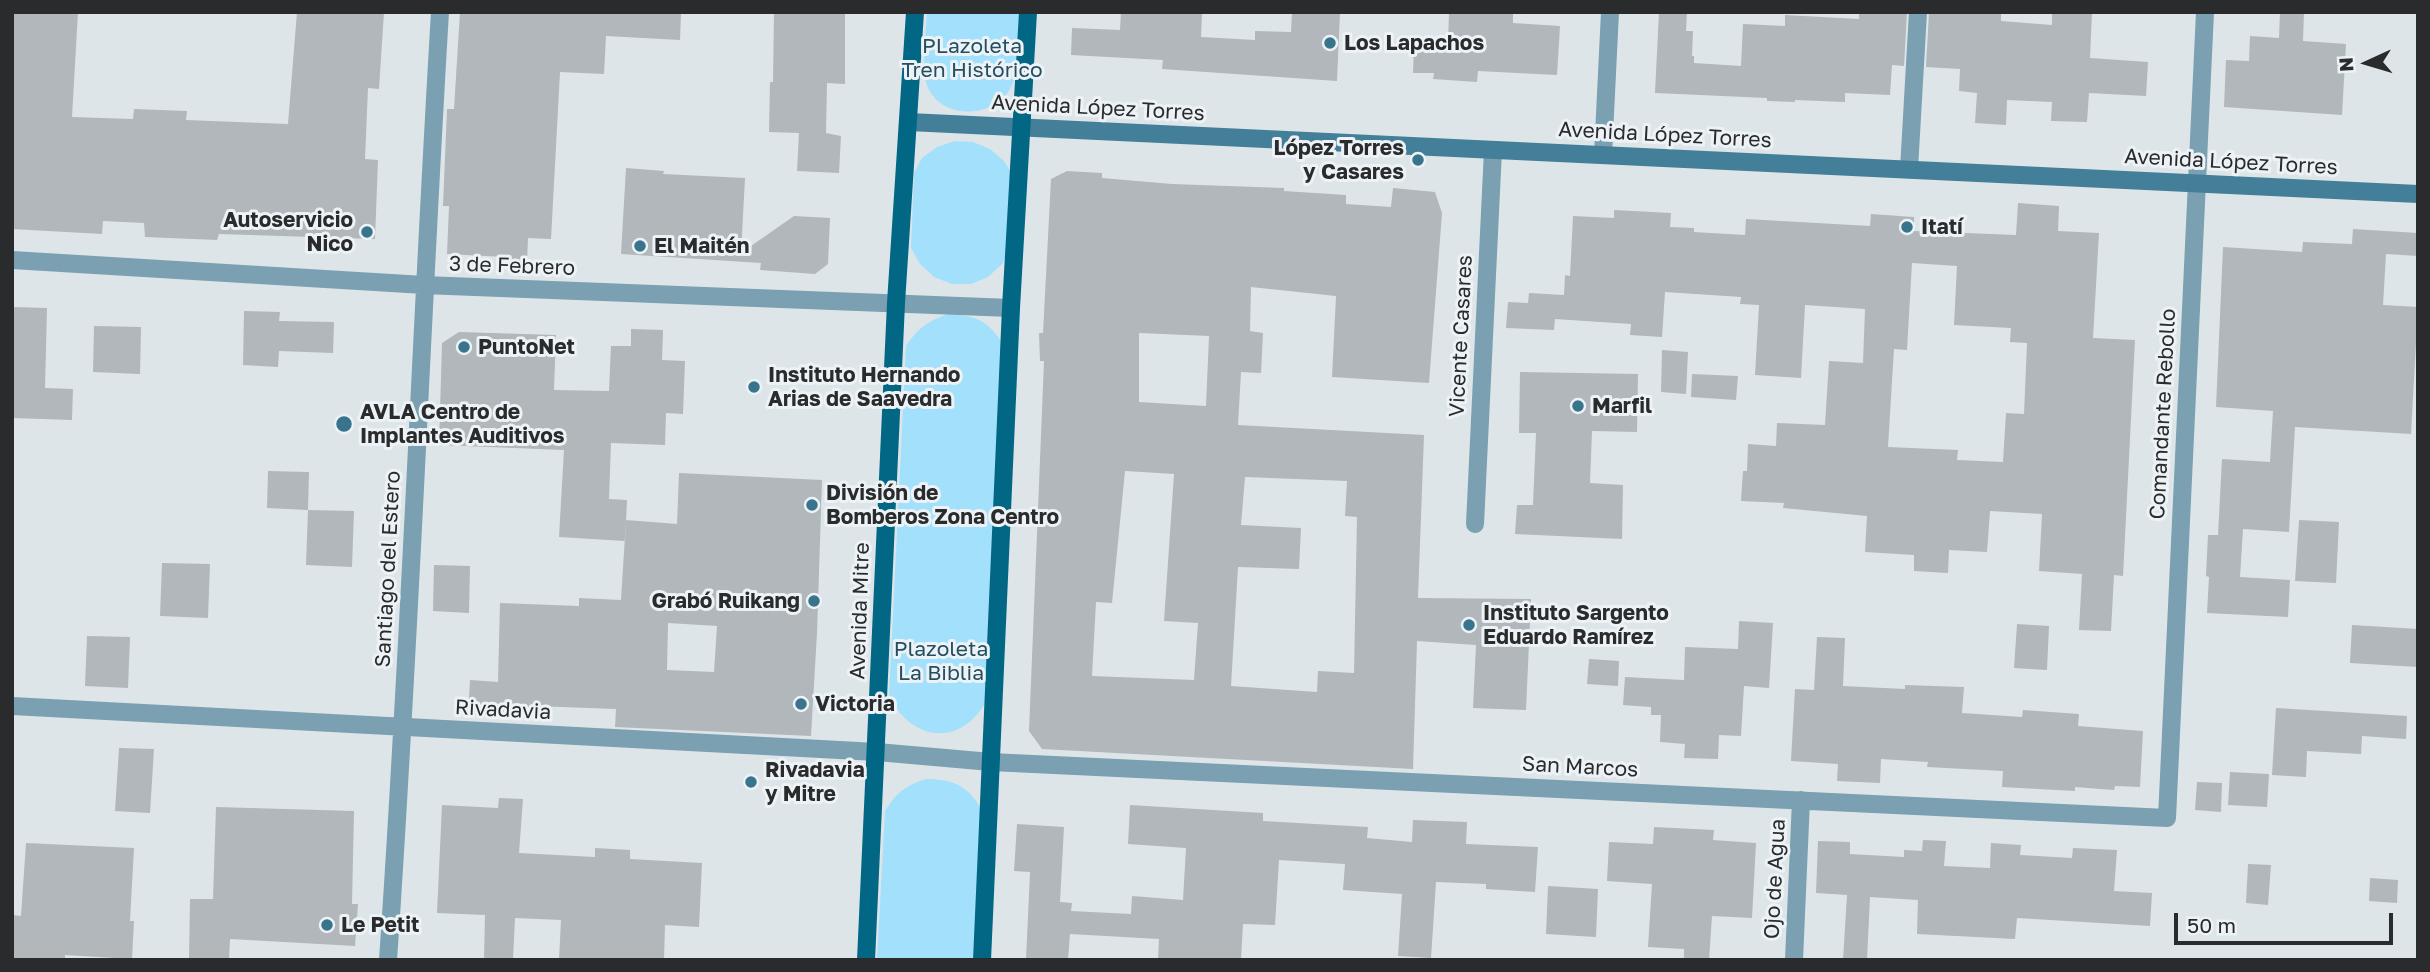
<!DOCTYPE html>
<meta charset="utf-8">
<style>
body{margin:0}
#map{position:relative;width:2430px;height:972px;overflow:hidden;background:#dee5e8;font-family:"Golos Text",sans-serif}
canvas{display:block}
.frame{position:absolute;inset:0;border:14px solid #292b2c;pointer-events:none}
.north{position:absolute;left:2332px;top:28px;width:70px;height:70px;-webkit-text-stroke:5px #ecf2f5;paint-order:stroke;rotate:266deg;font-size:19px;font-weight:700;line-height:28px;text-align:center;color:#292b2c}
.north::after{content:'';display:block;margin:auto;width:24px;height:32px;background:#292b2c;clip-path:polygon(50% 0,100% 100%,50% 72%,0 100%)}
.scale{position:absolute;left:2174px;top:913px;width:219px;height:32px;box-sizing:border-box;border:4px solid #292b2c;border-top:0;padding-left:9px;font-size:21px;line-height:24px;white-space:nowrap;color:#292b2c;-webkit-text-stroke:5px #ecf2f5;paint-order:stroke}
</style>
<div id="map">
<canvas width="2430" height="972"></canvas>
<div class="frame"></div>
<div class="north">N</div>
<div class="scale">50 m</div>
</div>
<script>
const context = document.querySelector('canvas').getContext('2d');
context.lineJoin = 'round';
function fill(path, color) { context.fillStyle = color; context.fill(path, 'evenodd'); }
function stroke(path, color, width, dash) { context.strokeStyle = color; context.lineWidth = width; context.lineCap = dash ? 'butt' : 'round'; context.setLineDash(dash || []); context.stroke(path); }
function write(font, color, halo, rows, align = 'center') {
  context.font = font + ' "Golos Text",sans-serif'; context.lineWidth = 6; context.setLineDash([]); context.textBaseline = 'middle'; context.strokeStyle = halo; context.fillStyle = color; for (const [text, x, y, turn = 0] of rows) {
    context.save(); context.translate(x, y); context.rotate((+turn || 0) * Math.PI / 180); context.textAlign = isNaN(turn) ? turn : align; if (halo) context.strokeText(text, 0, 0); context.fillText(text, 0, 0); context.restore();
  }
}
fill(new Path2D(`
 M927,12H1019C1018,35 1022,66 1011,87C995,120 937,121 926,82C922,68 926,29 927,12Z
 M955,141L973,142L990,149L1004,161L1014,177L1011,247L1002,264L988,277L971,284H952L934,277L920,264L911,248L914,173L922,158L937,147Z
 M948,314C978,315 992,323 1006,350L989,696C965,746 915,745 889,697L906,346C918,328 928,321 948,314Z
 M926,779C957,779 970,788 984,814L977,960H877L885,811C896,793 906,785 926,779Z`), '#a3e0fc');
fill(new Path2D(`
 M12,12H78L72,117L133,119L134,109L187,111L186,120L288,124L297,12H384L379,89L368,88L365,159L378,160L375,239L219,234L217,240L145,237L144,223L103,221L102,234L12,229Z
 M460,12H681L680,40L606,36L604,74L560,72L551,239L528,238L527,263L504,262L505,257L447,254L449,206H443L447,109H454Z
 M774,12H845V84L827,83L826,133L841,136L839,173L797,171L799,133L769,132L770,82H773Z
 M1121,12H1202L1201,37L1255,40V31L1291,32L1292,12H1340L1337,81L1162,69L1163,60L1071,55L1072,28L1120,30Z
 M1449,12H1513V23L1560,26L1557,75L1478,71L1477,82L1433,79L1434,73H1413L1414,44L1448,45Z
 M1659,12H1687L1686,31H1693L1692,56H1694V63L1741,66L1743,24L1785,26V15L1859,19V12H1907L1904,66L1892,65L1890,95L1845,93V102L1795,100V102L1767,101V98L1655,93Z
 M1929,12H2001V21L2052,25V12H2092L2090,58L2148,62L2146,96L2089,93L2087,122L2051,121L2052,102L2007,100L2006,125L1975,123L1977,93L1959,91L1960,69L1926,67Z
 M2280,12H2304L2303,41L2346,44L2342,115L2224,107L2226,60L2249,61L2250,36L2279,38Z
 M626,168L664,171L663,174L745,178L741,253L794,216L830,218L828,264L815,274L760,270L761,263L621,254Z
 M1067,171L1102,173V178L1172,184L1284,188V191L1346,195V204L1391,207L1393,188L1435,192L1442,213L1429,383L1332,377L1336,296L1251,287L1250,331L1263,333L1261,373L1241,372L1238,425L1424,435L1418,598L1531,599L1526,710L1473,708L1476,645L1417,641L1413,769L1042,749L1029,731L1044,361H1040L1039,333H1043L1051,179ZM1139,333L1209,336L1206,406L1139,402ZM1125,471L1174,474L1164,621L1198,623L1194,680L1092,676L1096,602L1112,603ZM1245,477L1347,481L1345,516L1357,517L1354,673L1318,671L1317,692L1231,686L1238,567L1299,569L1301,528L1241,525Z
 M2018,203L2059,206L2058,231L2099,233L2093,338L2135,340L2123,576L2114,575L2111,631L2079,630L2082,574L2039,571L2042,514L1990,511L1987,552L1949,550L1948,573L1914,571V555L1865,552L1867,516L1783,508L1784,503L1741,501L1743,471H1747L1748,444L1776,446L1777,423L1825,425L1829,361L1863,363L1865,309L1805,305L1801,378L1755,375L1759,305L1740,304L1741,297L1665,292L1662,337L1630,335L1631,324L1555,319L1554,330L1506,328L1508,302L1528,303L1529,293L1564,295L1565,275L1570,276L1573,216L1614,218V210L1671,213L1670,227L1694,228V232L1745,235L1746,219L1870,226L1871,214L1914,217V231L2016,235ZM1912,263L1957,266L1954,325L2011,328L2010,342L2027,343L2024,414L2006,413L2003,462L1957,460L1958,450L1888,447L1894,349L1907,350Z
 M2353,229L2418,233V256L2386,254L2383,305L2418,307L2411,434L2295,427L2289,532L2243,529L2240,577L2290,580L2288,617L2207,613L2209,577L2206,576L2208,535H2218L2222,459L2270,462L2273,411L2216,407L2223,247L2302,252L2303,242L2352,244Z
 M12,307L47,308L45,388L73,389L72,420L12,418Z
 M244,311L280,312L279,321L334,322L333,353L279,351L278,367L243,365Z
 M94,326L141,327L140,374L93,372Z
 M631,329L663,330L662,360L685,361L683,414L666,413L665,445L611,443L609,499L627,500L625,541L559,537L564,450L439,445L442,343L459,332L556,335L554,390L609,391L611,346H631Z
 M1662,350L1688,352L1686,394L1661,392Z
 M1520,372L1638,374L1637,432L1592,431L1590,483L1623,485L1622,539L1515,534L1517,505H1533L1536,433H1519Z
 M1692,374L1738,376L1736,400L1691,397Z
 M268,471L309,472L308,510L267,508Z
 M679,473L822,480L817,633L811,736L615,727L616,709L534,706L533,719L468,715L470,680L498,682L500,603L579,606V598L621,600L626,520L677,524ZM668,623L717,626L714,672L667,670Z
 M308,510L354,511L352,567L306,565Z
 M2299,520L2339,522L2336,583L2295,581Z
 M162,563L210,564L208,618L160,616Z
 M434,565L470,566L469,613L433,611Z
 M1739,621L1773,623L1769,688L1744,686L1741,736L1719,735L1718,759L1684,758L1685,744L1660,742L1661,715H1651V707L1623,705L1625,677L1684,680L1685,647L1738,649Z
 M2017,624L2049,626L2047,670L2014,668Z
 M2352,625L2418,629V667L2350,663Z
 M87,636L130,637L128,688L85,686Z
 M1817,637L1845,638L1843,686L1905,689V685L1964,687L1962,713L2022,717L2023,710L2079,714L2078,726L2143,731L2140,787L2115,786L2114,790L2075,787V791L2002,787L2003,771L1927,767L1928,762L1881,759L1880,783L1837,781L1838,764L1791,761L1795,689L1814,690Z
 M1589,659L1619,661L1618,686L1587,684Z
 M2276,708L2407,716L2406,739L2362,736L2361,754L2307,751L2306,777L2272,775Z
 M119,748L154,749L150,813L115,811Z
 M2230,772L2269,774L2267,807L2228,805Z
 M2197,782L2222,783L2221,812L2195,810Z
 M499,798L523,799L519,853L595,857V848L630,850V859L702,863L699,927L665,925L664,960H559L561,920L515,918L513,960H484L485,915L437,913L442,805L498,808Z
 M1130,805L1263,813V821L1368,827L1367,838L1412,842L1413,820L1467,822L1466,844L1538,847L1535,892L1486,889V884L1436,882L1431,958L1398,956L1402,894L1343,890L1345,864L1279,860L1275,925L1243,924L1241,960H1158L1159,939L1070,934L1068,960H1026L1030,872L1014,871L1017,824L1064,827L1060,902L1072,903L1071,911L1131,914L1132,896L1183,900L1186,848L1128,844Z
 M216,807L354,811L352,904H358L355,946L230,939L229,960H189L190,899H213Z
 M1654,827L1714,830L1713,840L1756,843L1752,918L1712,916L1709,960H1684V949L1648,947L1652,884L1607,881L1609,842L1653,844Z
 M1923,840L1946,841L1944,866L1990,868L1991,843L2021,845L2020,855L2072,858L2073,848L2117,850L2114,891L2152,893L2150,926L2017,918L2015,939L1917,934L1918,900L1870,897L1867,960H1843L1847,895L1816,893L1818,841L1850,842V854L1904,857V850L1922,851Z
 M26,843L134,848L130,921H134L132,959L65,955V960H12L13,915L21,916Z
 M2248,864L2271,865L2268,905L2246,903Z
 M2370,878L2398,880L2397,903L2369,901Z
 M1548,886L1598,889L1596,937L1546,934Z`), '#b1b7ba');
stroke(new Path2D(`
 M1603,155L1610,12
 M1909,169L1918,12
 M12,260L424,285L1011,308
 M1475,524L1493,150
 M12,706L877,752L991,762L2167,818L2205,12
 M388,960C410,644 421,328 440,12
 M1794,960L1801,800`), '#7aa0b2', 18);
stroke(new Path2D(`
 M909,122L2418,194`), '#437f98', 18);
stroke(new Path2D(`
 M866,960L896,303L915,12
 M982,960L1011,308L1028,12`), '#026785', 18);
for (const [x, y, r, color] of [
 [1330,43,7,"#39748d"],
 [1418,160,7,"#39748d"],
 [1907,227,7,"#39748d"],
 [367,232,7,"#39748d"],
 [640,246,7,"#39748d"],
 [464,347,7,"#39748d"],
 [754,387,7,"#39748d"],
 [1578,406,7,"#39748d"],
 [344,424,9,"#39748d"],
 [812,505,7,"#39748d"],
 [814,601,7,"#39748d"],
 [1469,625,7,"#39748d"],
 [801,704,7,"#39748d"],
 [751,782,7,"#39748d"],
 [327,925,7,"#39748d"]
]) { const dot = new Path2D(); dot.arc(x, y, r, 0, 2 * Math.PI); context.fillStyle = color; context.fill(dot); stroke(dot, '#ecf2f5', 2.5); }
write('bold 21px', '#292b2c', '#ecf2f5', [
 ["Los Lapachos",1344,43],
 ["López Torres",1404,148,"right"],
 ["y Casares",1404,172,"right"],
 ["Autoservicio",353,220,"right"],
 ["Nico",353,244,"right"],
 ["Itatí",1921,227],
 ["El Maitén",654,246],
 ["PuntoNet",478,347],
 ["Instituto Hernando",768,375],
 ["Arias de Saavedra",768,399],
 ["Marfil",1592,406],
 ["AVLA Centro de",360,412],
 ["Implantes Auditivos",360,436],
 ["División de",826,493],
 ["Bomberos Zona Centro",826,517],
 ["Grabó Ruikang",800,601,"right"],
 ["Instituto Sargento",1483,613],
 ["Eduardo Ramírez",1483,637],
 ["Victoria",815,704],
 ["Rivadavia",765,770],
 ["y Mitre",765,794],
 ["Le Petit",341,925]
], 'left');
write('21px', '#254f61', '#ecf2f5', [
 ["PLazoleta",972,46],
 ["Tren Histórico",972,70],
 ["Plazoleta",941,649],
 ["La Biblia",941,673]
]);
write('21px', '#292b2c', '#ecf2f5', [
 ["Avenida López Torres",1098,108,3],
 ["Avenida López Torres",1665,135,3],
 ["Avenida López Torres",2231,162,3],
 ["3 de Febrero",512,266,2],
 ["Vicente Casares",1461,336,-87],
 ["Comandante Rebollo",2163,414,-87],
 ["Santiago del Estero",388,569,-87],
 ["Avenida Mitre",860,611,-88],
 ["Rivadavia",503,710,3],
 ["San Marcos",1580,767,3],
 ["Ojo de Agua",1775,879,-87]
]);
</script>
